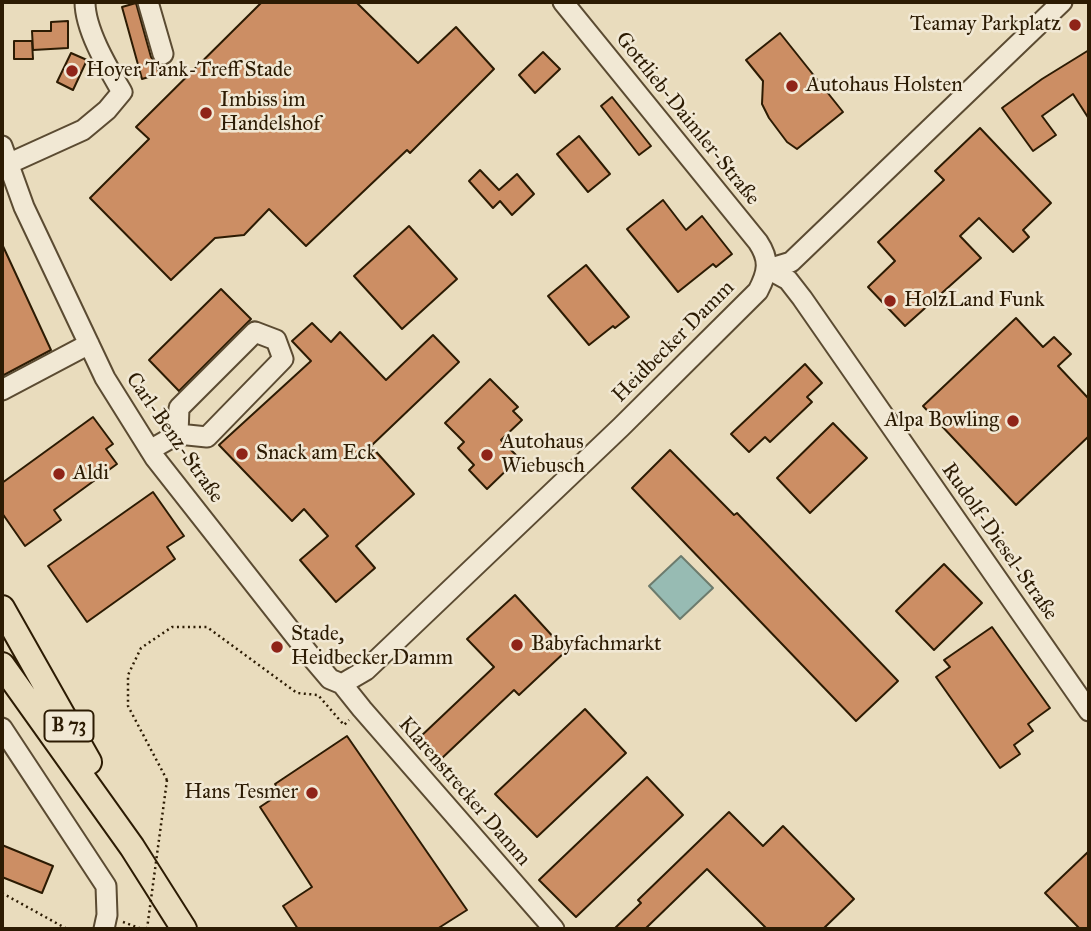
<!DOCTYPE html>
<meta charset="utf-8">
<style>
body{margin:0}
#map{position:relative;width:1091px;height:931px;overflow:hidden;background:#e9dcbd;font-family:"IM FELL Great Primer",serif}
canvas{display:block}
.frame{position:absolute;inset:0;border:4px solid #2c1b03;pointer-events:none}
</style>
<div id="map">
<canvas width="1091" height="931"></canvas>
<div class="frame"></div>
</div>
<script>
const context = document.querySelector('canvas').getContext('2d');
context.lineJoin = 'round';
function fill(path, color) { context.fillStyle = color; context.fill(path, 'evenodd'); }
function stroke(path, color, width, dash) { context.strokeStyle = color; context.lineWidth = width; context.lineCap = dash ? 'butt' : 'round'; context.setLineDash(dash || []); context.stroke(path); }
function write(font, color, halo, rows, align = 'center') {
  context.font = font + ' "IM FELL Great Primer",serif'; context.lineWidth = 5; context.setLineDash([]); context.textBaseline = 'middle'; context.strokeStyle = halo; context.fillStyle = color; for (const [text, x, y, turn = 0] of rows) {
    context.save(); context.translate(x, y); context.rotate((+turn || 0) * Math.PI / 180); context.textAlign = isNaN(turn) ? turn : align; if (halo) context.strokeText(text, 0, 0); context.fillText(text, 0, 0); context.restore();
  }
}
const water = new Path2D(`
 M681,556L713,588L680,619L649,586Z`);
fill(water, '#97bbb3');
stroke(water, '#6c7b6d', 2);
const building = new Path2D(`
 M262,2H356L418,63L456,27L494,69L410,153L407,150L306,246L269,209L244,235L215,238L171,280L90,198L149,139L136,127Z
 M136,3L151,57L156,64L159,74L142,79L122,7Z
 M68,21V48L33,50L32,31H51V22Z
 M780,33L843,112L797,149L787,142L769,118L762,104L763,81L746,60Z
 M14,41H32L33,59H14Z
 M1089,50V119L1073,94L1042,116L1056,135L1033,151L1002,108L1042,79Z
 M543,52L560,69L535,93L519,75Z
 M71,53L87,60L73,90L57,82Z
 M612,97L651,146L639,155L601,106Z
 M980,128L1051,203L1023,230L1029,237L1013,252L979,218L960,236L981,258L905,326L868,287L895,261L878,242L944,180L935,171Z
 M579,136L610,174L588,192L557,154Z
 M480,170L499,190L517,174L534,194L512,215L500,201L493,208L469,181Z
 M663,200L686,230L702,216L732,254L716,267L713,264L678,292L627,229Z
 M409,226L457,279L402,329L354,276Z
 M2,244L51,350L2,376Z
 M586,265L629,317L615,328L613,326L589,345L548,296Z
 M221,289L251,319L179,391L149,360Z
 M1016,318L1043,347L1054,337L1071,354L1058,366L1089,399V436L1016,505L923,406Z
 M312,323L331,342L340,332L386,380L433,335L459,362L371,446L414,494L356,546L375,568L336,602L300,560L328,536L304,509L292,521L219,445L311,361L292,341Z
 M805,364L822,383L807,397L812,402L770,442L765,437L749,452L731,434Z
 M490,379L518,407L513,411L522,420L501,440L519,458L487,489L469,470L474,465L458,448L464,442L445,423Z
 M93,417L113,444L106,449L117,464L54,510L61,520L25,546L2,513V483Z
 M833,423L867,458L810,513L777,478Z
 M670,450L734,515L737,513L898,681L856,721L632,488Z
 M153,492L184,536L167,547L175,559L87,622L48,566Z
 M944,564L982,603L934,650L896,611Z
 M515,595L566,651L519,695L514,690L440,760L419,738L494,667L467,639Z
 M992,627L1050,708L1028,724L1033,731L1014,745L1020,754L1000,768L936,677L950,667L944,660Z
 M585,709L626,753L537,837L495,794Z
 M347,736L467,910L437,929H298L283,906L312,887L260,807L281,793L275,784Z
 M647,777L683,815L576,917L539,880Z
 M729,812L763,846L783,826L854,899L823,929H767L707,869L645,929H614L641,903L638,900Z
 M2,845L53,866L42,893L2,877Z
 M1089,851V929H1080L1045,893Z`);
fill(building, '#cc8e64');
stroke(building, '#2c1b03', 2);
const minor = new Path2D(`
 M148,2L163,54
 M2,146L24,207L105,378L155,458L313,659L330,679L342,684
 M8,164L83,130L107,110L122,92C108,68 85,30 85,2
 M768,269L788,280L802,298L1089,711
 M768,269L791,262L1062,2
 M2,390L89,344
 M150,450L178,434L207,437L283,359L276,340L255,332L179,408L178,434
 M342,684L366,670L621,427L758,291C768,272 770,260 758,242L563,2
 M342,684L362,709L554,929
 M2,728L106,886L107,915L104,929`);
const major = new Path2D(`
 M2,608L89,762
 M2,665L132,847L184,929`);
stroke(minor, '#5b4b32', 23);
stroke(major, '#2c1b03', 28);
stroke(new Path2D(`
 M167,780L128,706V675L141,648L172,627H207L297,693L318,695L344,725L349,720
 M2,893L67,929
 M123,922L142,929`), '#2c1b03', 2.5, [2, 3.5]);
stroke(minor, '#f1e8d4', 19);
stroke(major, '#e9dcbd', 24);
stroke(new Path2D(`
 M147,929L167,780`), '#2c1b03', 2.5, [2, 3.5]);
for (const [x, y, r, color] of [
 [1075,25,7,"#8f2418"],
 [72,71,7,"#8f2418"],
 [792,86,7,"#8f2418"],
 [206,113,7,"#8f2418"],
 [890,301,7,"#8f2418"],
 [1013,421,7,"#8f2418"],
 [242,454,7,"#8f2418"],
 [487,455,7,"#8f2418"],
 [59,474,7,"#8f2418"],
 [517,645,7,"#8f2418"],
 [277,647,7,"#8f2418"],
 [312,793,7,"#8f2418"]
]) { const dot = new Path2D(); dot.arc(x, y, r, 0, 2 * Math.PI); context.fillStyle = color; context.fill(dot); stroke(dot, '#f1e8d4', 2.5); }
for (const [x, y, w] of [
 [69,726,49]
]) { const box = new Path2D(); box.roundRect(x - w / 2, y - 15.5, w, 31, 5); context.fillStyle = '#f1e8d4'; context.fill(box); stroke(box, '#2c1b03', 2); }
write('bold 19px', '#2c1b03', null, [
 ["B 73",69,726]
]);
write('21px', '#2c1b03', '#f1e8d4', [
 ["Teamay Parkplatz",1061,25,"right"],
 ["Hoyer Tank-Treff Stade",86,71],
 ["Autohaus Holsten",806,86],
 ["Imbiss im",220,101],
 ["Handelshof",220,125],
 ["HolzLand Funk",904,301],
 ["Alpa Bowling",999,421,"right"],
 ["Autohaus",501,443],
 ["Wiebusch",501,467],
 ["Snack am Eck",256,454],
 ["Aldi",73,474],
 ["Stade,",291,635],
 ["Heidbecker Damm",291,659],
 ["Babyfachmarkt",531,645],
 ["Hans Tesmer",298,793,"right"]
], 'left');
write('21px', '#2c1b03', '#f1e8d4', [
 ["Gottlieb-Daimler-Straße",687,119,51],
 ["Heidbecker Damm",674,342,-45],
 ["Carl-Benz-Straße",174,438,55],
 ["Rudolf-Diesel-Straße",999,542,55],
 ["Klarenstrecker Damm",464,792,49]
]);
</script>
